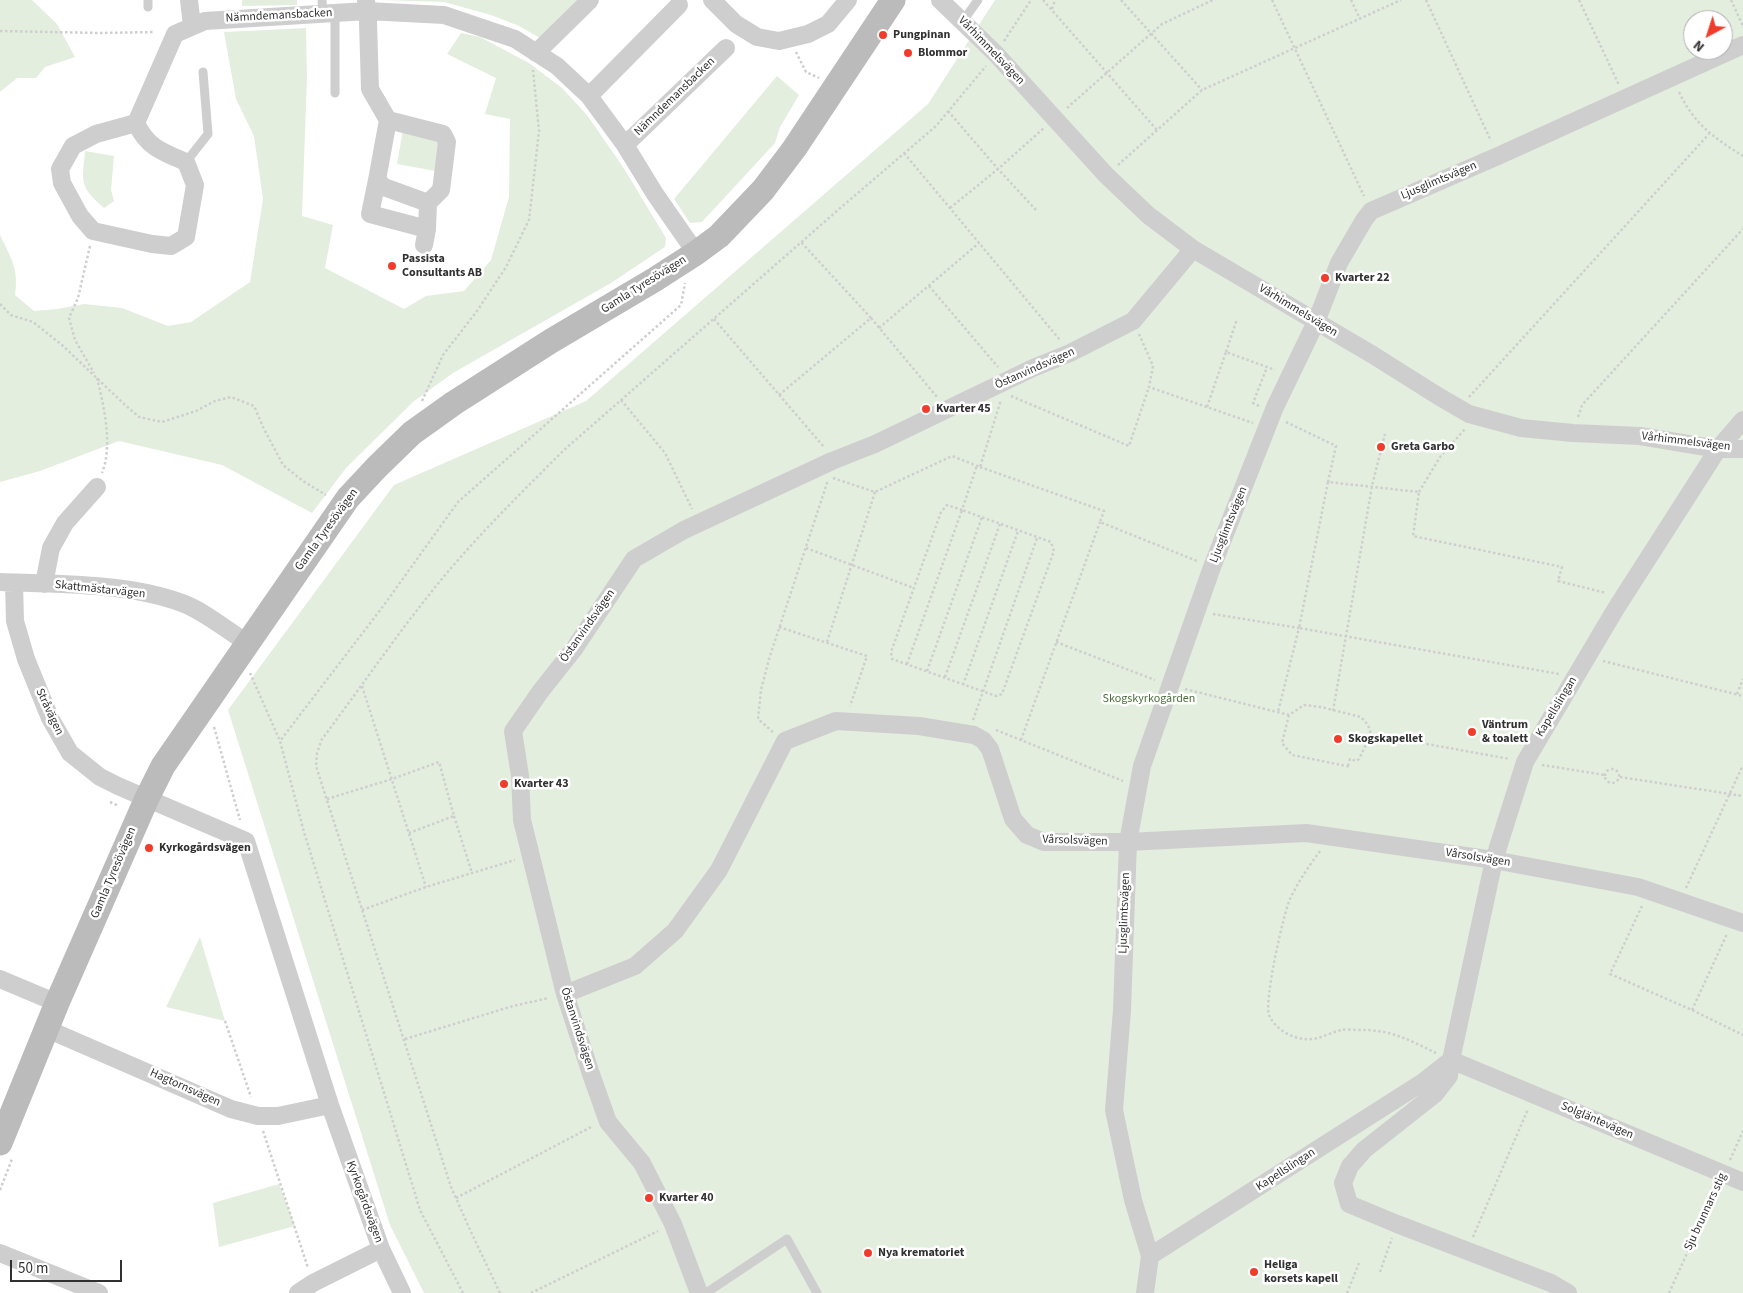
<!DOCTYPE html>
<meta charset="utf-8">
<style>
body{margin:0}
#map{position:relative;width:1743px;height:1293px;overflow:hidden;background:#fff;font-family:"Source Sans 3",sans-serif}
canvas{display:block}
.north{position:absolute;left:1683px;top:10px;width:50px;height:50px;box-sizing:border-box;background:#fff;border:1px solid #adadad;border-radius:50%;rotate:220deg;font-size:14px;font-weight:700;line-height:20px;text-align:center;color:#313131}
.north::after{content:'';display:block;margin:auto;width:18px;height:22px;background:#f03d2b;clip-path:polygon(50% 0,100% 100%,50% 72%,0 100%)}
.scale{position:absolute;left:10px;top:1260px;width:112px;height:22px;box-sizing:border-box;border:2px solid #313131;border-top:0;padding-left:6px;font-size:15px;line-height:18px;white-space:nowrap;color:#313131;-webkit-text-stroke:4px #fff;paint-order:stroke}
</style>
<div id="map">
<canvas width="1743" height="1293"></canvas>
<div class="north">N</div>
<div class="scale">50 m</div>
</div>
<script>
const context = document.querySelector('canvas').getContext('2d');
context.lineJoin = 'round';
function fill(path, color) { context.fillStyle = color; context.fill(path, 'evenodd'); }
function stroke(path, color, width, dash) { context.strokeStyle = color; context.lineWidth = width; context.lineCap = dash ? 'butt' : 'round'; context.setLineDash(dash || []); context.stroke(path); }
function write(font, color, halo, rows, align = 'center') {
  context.font = font + ' "Source Sans 3",sans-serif'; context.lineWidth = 5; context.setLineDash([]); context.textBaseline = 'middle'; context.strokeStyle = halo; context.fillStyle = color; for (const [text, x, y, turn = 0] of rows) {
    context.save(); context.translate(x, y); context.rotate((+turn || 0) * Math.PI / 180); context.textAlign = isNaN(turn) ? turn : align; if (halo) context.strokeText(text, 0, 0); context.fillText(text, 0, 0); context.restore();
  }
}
fill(new Path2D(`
 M0,0H32L57,24L75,57L45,67L36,78H17L0,92Z
 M242,0H297V5L242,6Z
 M381,0H582L540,38L519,26L491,15L444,2Z
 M995,0H1743V1293H424L390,1225L228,710L394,485L586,401L928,104ZM1693,20H1723V50H1693Z
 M306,28L307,78L302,216L333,225L325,268L404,309L426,296L464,291L491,260L509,197L510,119L485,114L496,78L447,54L461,33L480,37L529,63L562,88L587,115L623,167L666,238L665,247L611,283L453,373L413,402L346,468L312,513L222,465L119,441L40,471L0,482V235C11,258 19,269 15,295L34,311L57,309L84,304L122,308L168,326L191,322L250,282L263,199L254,136L236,99L224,32Z
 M777,76L799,95L780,127L775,143L702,222L690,223L674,199Z
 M403,130L441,137L435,171L397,164Z
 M85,151L114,156L111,190L114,201L104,208C79,186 82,183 85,151Z
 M200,937L225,1021L166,1007Z
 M279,1184L295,1226L219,1247L213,1203Z`), '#e4eedf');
stroke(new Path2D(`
 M1043,0L1157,130
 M1121,0L1202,90
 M1272,0L1364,196
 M1351,0L1360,19
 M1426,0L1491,141
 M1579,0L1619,85
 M1731,0L1743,26
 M1052,9L1055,0
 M0,31L100,33L155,32
 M1004,41L1031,0
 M796,52L806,72L819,78
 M1679,92C1694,124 1714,138 1743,156
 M1067,108L1162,24L1213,0
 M948,111L998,169L1036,210
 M904,153L1060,340
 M1118,165L1202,90L1401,0
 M950,208L998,169L1044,128
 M90,246L78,298L69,318L75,340L94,373
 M929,286L998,367
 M0,304L11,315L33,322L62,345L123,403L139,417L162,422L196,411L215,401L231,397L254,406L263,427L283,465L303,481L326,495
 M871,318L937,397
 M714,319L824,447
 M879,328L979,243
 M1139,334L1153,366L1149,387L1253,423
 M1226,352L1237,319
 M97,378C104,407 113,445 102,473
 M779,395L871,318L801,242
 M1011,396L1129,446L1149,387
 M1469,397L1709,134
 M621,400L665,453L692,509
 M422,401L443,355L477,311L506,267L529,220L539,131L533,70
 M1259,406L1253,403L1267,367
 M1207,407L1226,352L1275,370
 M1578,417L1582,405L1743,229
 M1286,422L1336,446L1328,482L1419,492L1413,536L1562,567L1558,581L1606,593
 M980,467L1104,511L1100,522L1197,561
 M833,478L875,492L952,456L980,467L1001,400
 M1328,482L1299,628L1559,674
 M1419,492L1440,457L1465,429
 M806,548L914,588
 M1213,614L1299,628L1278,712
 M779,627L867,656L850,706
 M827,642L875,492
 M1056,642L1155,680
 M1603,661L1743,696
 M907,664L962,510L1051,542L1054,551L1002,694L996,696L892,659L891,652L941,512L947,505L962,510L977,465
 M927,671L982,517
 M250,673L280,741
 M945,677L1000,524
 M963,685L1018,531
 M362,686L426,887
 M1185,689L1289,715L1304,705L1321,707L1361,717L1368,725L1371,734L1510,759
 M1737,694L1743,679
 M1333,711L1372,486L1385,434
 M1289,715L1282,743L1292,755L1351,767
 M973,720L1037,538
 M214,727L240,820
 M996,730L1123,781
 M773,732L758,719L761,690L769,659L828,480
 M1021,740L1100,522
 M1542,765L1605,775
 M1348,766L1350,759L1356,761L1359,759L1371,734
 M1605 776a7 7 0 1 1 14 0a7 7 0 1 1-14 0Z
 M1620,777L1743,796
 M327,799L392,779L439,762L454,816L409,833
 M110,802L119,806
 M454,816L472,873
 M1320,851C1309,866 1298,882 1290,899C1283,915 1264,1001 1269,1015C1275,1029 1291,1038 1305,1039C1318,1041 1330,1032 1342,1030C1346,1029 1352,1030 1357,1030C1390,1029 1407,1039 1436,1053
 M1686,888L1743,765
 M1642,906L1610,974L1692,1010L1743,1035
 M362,910L426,887L515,860
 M1692,1010L1727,934
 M225,1021L251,1097
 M405,1039L513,1006L549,998
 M263,1131L308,1268
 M1730,1160L1743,1131
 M0,1190L12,1159
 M456,1198L593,1126
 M1473,1237L1528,1109
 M1380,1272L1392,1238
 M463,1293L420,1210L304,832L280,741L384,605L458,502L681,305L685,283
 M500,1293L471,1232L451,1187L316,766L317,753L322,739C362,686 399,631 441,580C479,534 522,492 564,450L838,210L936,126L986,66
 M531,1293L658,1231
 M1347,1293L1359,1263
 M1669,1293L1717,1187`), '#cecece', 2.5, [2.5, 2.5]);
stroke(new Path2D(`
 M148,0V7
 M322,0L323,13
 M335,13V93
 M963,21L978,0
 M186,162L208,134L203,72
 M706,1293L787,1239L817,1293`), '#cecece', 9);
stroke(new Path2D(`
 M189,0L192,26
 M366,0L368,22L370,89L388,120L377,180L384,187L428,203L441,190L447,142L443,134L388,120
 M712,0L736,24L757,37L779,41L808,34L828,24L848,0
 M940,0L996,54L1106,175L1148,215L1193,249L1373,355L1438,396L1469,414L1521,428L1573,433L1640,436L1718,449H1743
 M536,53L590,0
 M589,96L679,5
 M136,123L96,134L73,146L60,169L62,183L80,216L93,231L152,244L171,246L186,237L195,185L186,162C162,152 147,147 136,123L175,34L205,21L367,11L444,15L515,39L557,66L589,96L625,145L655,194L696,253
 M625,145L726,48
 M377,180L370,214L427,229L428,203
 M424,245L427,229
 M0,582C56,584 130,583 182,603C206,612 226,630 248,643
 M14,583L15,621L26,659L50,718L70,753L100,777L118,786L246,841L330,1105L381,1249L402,1293
 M44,584L51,548L65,523L97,487
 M0,979L57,1003
 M565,994L635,966L675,931L719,870L785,741L836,721L919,726L974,735L983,740L990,749L1013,819L1027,835L1044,842H1128L1306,833L1494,860L1638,887L1743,923
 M47,1029L231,1109L258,1116H278L330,1105
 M0,1253L99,1293
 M1150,1256L1133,1200L1114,1110L1122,1010L1128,842L1142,766L1212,567L1275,407L1316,322L1339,263L1364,220L1371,211L1498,156L1743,45
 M298,1293L313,1283L381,1249
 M699,1293L673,1224L642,1163L608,1122L591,1074L565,994L522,820L520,776L513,731L540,692L574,649L634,559L684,530L832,461L875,444L1033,368L1070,353L1133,321L1193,249
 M1145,1293L1150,1256L1423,1082L1451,1060L1494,860L1525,762L1615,610L1718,449L1743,420
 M1568,1293L1551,1283L1397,1224L1349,1204L1343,1183L1350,1166L1364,1150L1435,1094L1449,1076L1451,1060L1743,1182`), '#cecece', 18);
stroke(new Path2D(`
 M0,1143L57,1003L147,798L163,766L348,498L377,467L412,433L454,403L551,341L654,280L696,253L719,236L763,190L794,149L893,0`), '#bbb', 25);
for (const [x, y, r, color] of [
 [883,35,5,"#f03d2b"],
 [908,53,5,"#f03d2b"],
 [392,266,5,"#f03d2b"],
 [1325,278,5,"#f03d2b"],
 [926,409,5,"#f03d2b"],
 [1381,447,5,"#f03d2b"],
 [1472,732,5,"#f03d2b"],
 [1338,739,5,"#f03d2b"],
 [504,784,5,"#f03d2b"],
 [149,848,5,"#f03d2b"],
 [649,1198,5,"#f03d2b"],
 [868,1253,5,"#f03d2b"],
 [1254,1272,5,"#f03d2b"]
]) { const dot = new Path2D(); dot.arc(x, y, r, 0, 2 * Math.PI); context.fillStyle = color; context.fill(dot); stroke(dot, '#fff', 2); }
write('12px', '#313131', '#fff', [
 ["Nämndemansbacken",279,16,-3],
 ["Vårhimmelsvägen",991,51,46],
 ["Nämndemansbacken",675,97,-44],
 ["Ljusglimtsvägen",1439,181,-23],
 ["Gamla Tyresövägen",644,285,-32],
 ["Vårhimmelsvägen",1298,311,31],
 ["Östanvindsvägen",1035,369,-24],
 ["Vårhimmelsvägen",1686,442,7],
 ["Ljusglimtsvägen",1229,525,-68],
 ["Gamla Tyresövägen",327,530,-54],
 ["Skattmästarvägen",100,590,6],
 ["Östanvindsvägen",588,626,-55],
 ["Kapellslingan",1557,707,-59],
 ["Stråvägen",49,712,65],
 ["Vårsolsvägen",1075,841,2],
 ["Vårsolsvägen",1478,858,9],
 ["Gamla Tyresövägen",114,873,-67],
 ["Ljusglimtsvägen",1125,913,-88],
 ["Östanvindsvägen",577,1029,72],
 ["Hagtornsvägen",185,1088,24],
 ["Solgläntevägen",1597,1121,23],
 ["Kapellslingan",1286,1170,-33],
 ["Kyrkogårdsvägen",364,1202,70],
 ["Sju brunnars stig",1706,1212,-65]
]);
write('bold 12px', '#313131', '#fff', [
 ["Pungpinan",893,35],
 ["Blommor",918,53],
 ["Passista",402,259],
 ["Consultants AB",402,273],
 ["Kvarter 22",1335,278],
 ["Kvarter 45",936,409],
 ["Greta Garbo",1391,447],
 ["Väntrum",1482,725],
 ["& toalett",1482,739],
 ["Skogskapellet",1348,739],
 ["Kvarter 43",514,784],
 ["Kyrkogårdsvägen",159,848],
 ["Kvarter 40",659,1198],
 ["Nya krematoriet",878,1253],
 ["Heliga",1264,1265],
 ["korsets kapell",1264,1279]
], 'left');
write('12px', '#4b703b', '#fff', [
 ["Skogskyrkogården",1149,699]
]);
</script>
